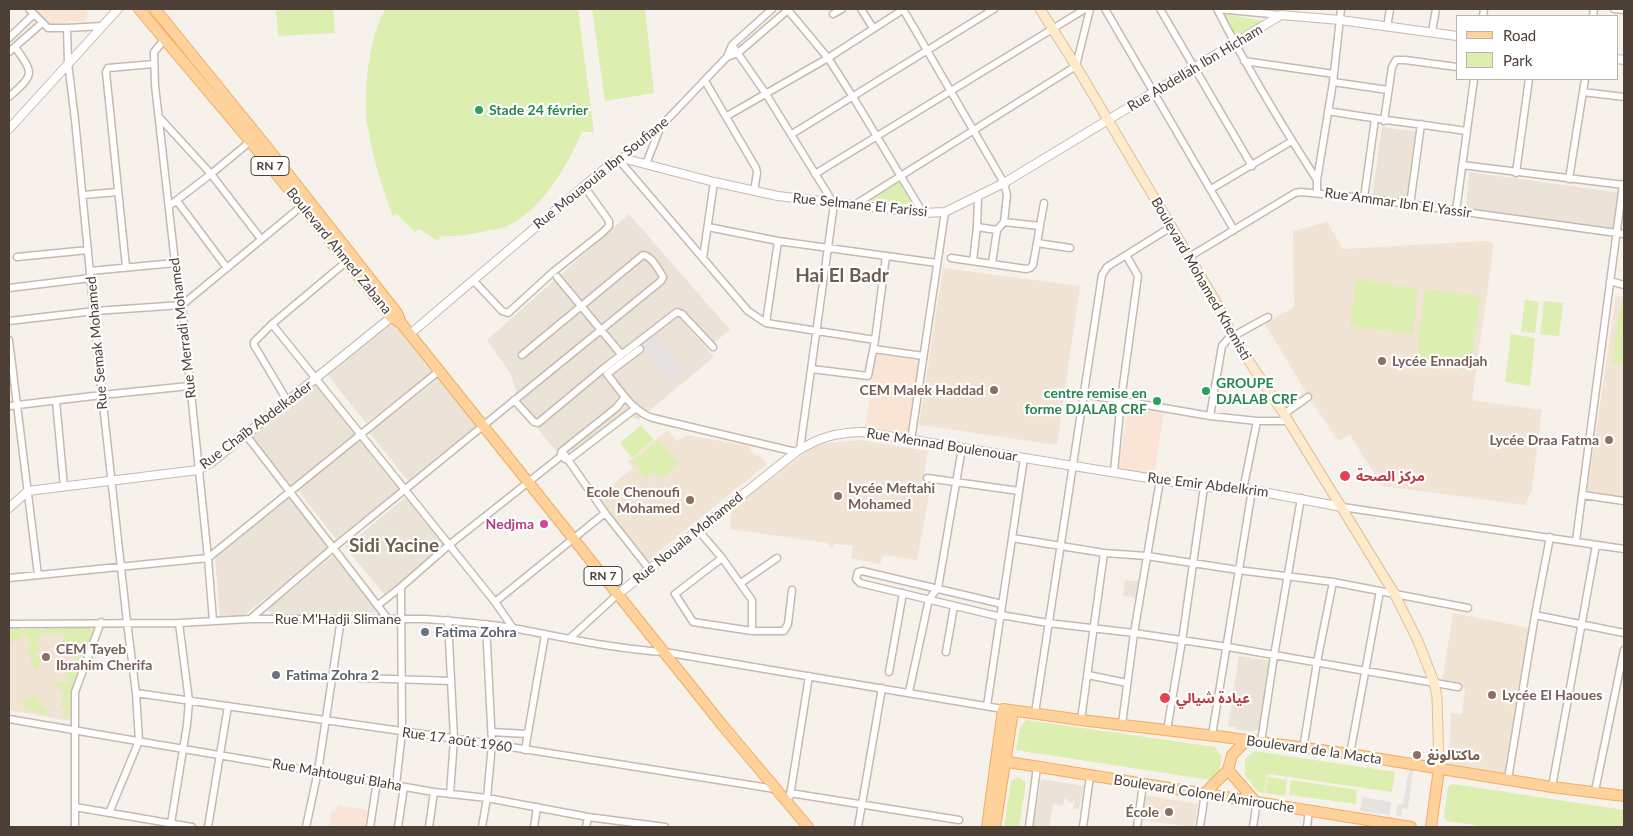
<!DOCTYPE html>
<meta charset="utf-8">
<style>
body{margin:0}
#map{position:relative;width:1633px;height:836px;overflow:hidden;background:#f7f1eb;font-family:Lato,sans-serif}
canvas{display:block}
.frame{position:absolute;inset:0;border:10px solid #4c4037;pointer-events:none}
.legend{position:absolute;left:1456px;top:15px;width:162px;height:65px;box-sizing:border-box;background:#fff;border:1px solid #b7b3af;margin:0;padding:6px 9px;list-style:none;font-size:15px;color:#4c4037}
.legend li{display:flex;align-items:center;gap:10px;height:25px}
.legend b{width:25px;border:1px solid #b7b3af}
</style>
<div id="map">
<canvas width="1633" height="836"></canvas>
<div class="frame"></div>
<ul class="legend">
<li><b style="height:6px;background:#ffd29b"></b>Road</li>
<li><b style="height:14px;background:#dceeb0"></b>Park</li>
</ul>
</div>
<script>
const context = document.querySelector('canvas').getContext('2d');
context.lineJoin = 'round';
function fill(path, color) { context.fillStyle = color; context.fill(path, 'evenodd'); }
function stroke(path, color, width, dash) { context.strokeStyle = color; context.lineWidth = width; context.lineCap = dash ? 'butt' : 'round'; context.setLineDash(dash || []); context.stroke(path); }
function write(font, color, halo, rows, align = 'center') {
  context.font = font + ' Lato,"Noto Sans Arabic",sans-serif'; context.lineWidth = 4.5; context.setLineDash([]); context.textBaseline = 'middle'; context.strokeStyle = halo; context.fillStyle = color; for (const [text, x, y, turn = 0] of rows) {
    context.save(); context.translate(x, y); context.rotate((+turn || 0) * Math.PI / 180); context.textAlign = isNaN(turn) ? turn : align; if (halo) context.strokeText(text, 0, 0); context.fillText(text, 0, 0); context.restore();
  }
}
fill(new Path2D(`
 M1382,127L1418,132L1409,203L1372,198Z
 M1469,172L1621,193L1616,231L1466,210Z
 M629,214L730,330L712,344L678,307L536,422L518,399L511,374L487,340Z
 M677,315L714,357L638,420L628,413L566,463L537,428Z
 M393,322L432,372L366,423L327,374Z
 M439,378L477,426L408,481L369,432Z
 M316,385L355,434L291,485L251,436Z
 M360,439L400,489L336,539L297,489Z
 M406,497L446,544L385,595L345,547Z
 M290,498L329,548L243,616H220L215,557Z
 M334,555L378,612L273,615L268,609Z
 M1125,580L1143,582L1141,599L1123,596Z
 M1239,656L1271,661L1261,730H1255L1254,732L1236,729V727L1228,726Z
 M1041,779L1084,786L1079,809L1073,808L1075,799L1072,802L1069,803L1065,797L1063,806L1053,804L1049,827H1033Z`), '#ebe2d8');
fill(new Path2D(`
 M35,9H82L88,12L85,21H68L49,26Z
 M876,354L919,361L907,433L865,427Z
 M1128,406L1164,411L1154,476L1119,470Z
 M338,805L367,810L365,827H329L332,810L336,812Z`), '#f9e4d5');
fill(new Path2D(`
 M1327,222L1343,249L1483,241L1494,243L1472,400L1542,410L1532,490L1525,505L1382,486L1350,435L1338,441L1310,399L1265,324L1294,307L1293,231Z
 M943,268L1080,286L1057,445L919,425Z
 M1616,296L1624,297V498L1587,492Z
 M668,430L677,441L687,435L748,446L756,456L759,455L767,464L646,562L596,498L633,468L628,462Z
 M861,440L928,451L923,482L931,483L917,560L883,555L880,564L851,558L853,546L835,544L832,549L827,543L730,529L732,509L816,444Z
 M1453,613L1530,628L1508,778L1454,768L1449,764L1451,713L1462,714L1465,688L1442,683Z
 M87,626L93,631L72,692L70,721L9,710V629L29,630Z
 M1144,795L1198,804L1194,827L1141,820Z`), '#f1e4d4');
fill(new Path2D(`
 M276,9H333L335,33L278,36Z
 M386,9H578L594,132H582C568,165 540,213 505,227C501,229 495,230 490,230C472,234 459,237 440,236L438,241L419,229L415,232L397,214L393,216C382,188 373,158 368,128C362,101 369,31 386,9Z
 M592,9H645L654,93L605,101Z
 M1224,14L1263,21L1235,36Z
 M899,182L912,205L870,200Z
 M1356,279L1418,289L1413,334L1350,326Z
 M1425,289L1480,296L1470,370L1416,362Z
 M1525,300L1539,302L1535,333L1521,332Z
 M1544,301L1563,303L1559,336L1540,334Z
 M1620,307H1624V365L1612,363Z
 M1511,334L1535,338L1530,386L1505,382Z
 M641,425L654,440L632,458L620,443Z
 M659,440L679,464L661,479L654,471L645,478L632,462Z
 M84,625L90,627V630L94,629V636L91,641H87L90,648L82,649L86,657L80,662L78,678L72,680L75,683C70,689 72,695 68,700L70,715L66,718L61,714L67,711L61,706L63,701L62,694L65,691H59L56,683L62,681L66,684L69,680L66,671L75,660V650H70L69,645L62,641L67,637L61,632L54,636L47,633L40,635L38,640L40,649L35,655L40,657V666L36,670L30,663L32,658L27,653L30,639L29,636L21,635L22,640L12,642L9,638V628L15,626L19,627V630L37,628L42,630L48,627L57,629Z
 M33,695L39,699L41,707L47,708V712L51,715L36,713L32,709L27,710L23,702L28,698H31Z
 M1026,720L1215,747L1222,757L1219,773L1210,780L1016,750L1020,727Z
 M1254,751L1395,772L1392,792L1268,774L1264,793L1258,792L1245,775V759Z
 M1019,777L1026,783L1019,827H1004L1011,781Z
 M1268,777L1287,780L1285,796L1265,793Z
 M1291,780L1357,790L1356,804L1289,795Z
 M1453,784L1624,810V827H1489L1447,821L1444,817L1448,787Z`), '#dceeb0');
fill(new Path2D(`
 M656,334L686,372L671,384L640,346Z
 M1409,770H1413L1408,809L1402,808L1401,816L1396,815L1398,804H1403Z
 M1362,797L1391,802L1390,815L1360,811Z`), '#e5e2df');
const minor = new Path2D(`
 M29,9L48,28H67
 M787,9L828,58L853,97L923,213
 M861,9L873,28
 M903,9L1004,183L1007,195L1004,222L1040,226
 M1105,9L1234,230
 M1160,9L1252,166
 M1217,9C1247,68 1281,124 1317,180
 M1218,9L1281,15
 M1614,9L1624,10
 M833,14L842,9
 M1483,16L1484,9
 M1593,16L1594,9
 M103,26L67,28L68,63L75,120L102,395L127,622L136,693L139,741L109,813
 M1387,27L1390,9
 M1432,32L1436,9
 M9,38L34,14
 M164,40L154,52L155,85L175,263L182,305L208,558L213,621
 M732,45L766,94L834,204L800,449
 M9,52L42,23
 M727,57L732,45L772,9
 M1244,61L1334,74
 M705,81L756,168L757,173L754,191
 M1333,82L1388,90
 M1583,92L1624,97
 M9,97C35,74 34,74 15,47
 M1328,111C1374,119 1420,124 1466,131
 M727,116L828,58L904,9
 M159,117L211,174L261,239
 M1384,121L1392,67L1396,60H1405L1457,67
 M792,134L994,9
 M622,158L628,152L662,125L727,57L738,53L789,9
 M619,160L748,311L766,323L875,340
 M646,164L661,126
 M1462,165L1624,185
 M1516,173L1529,79
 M815,174L1085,9
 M1569,179L1585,79
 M1211,189L1292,141
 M1317,192V180L1333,82L1341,9
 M83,195L118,192
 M1364,198L1375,119
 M177,201L227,268
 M856,204L1076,66L1090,9
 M1410,205L1421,124
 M169,206L211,174L252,140
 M1456,211L1474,79
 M708,227L778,241L937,263
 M977,227L997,230
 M1037,243L1070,248
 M17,257L88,250
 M1189,257L1295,193L1301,192L1364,198L1624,234
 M703,258L714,182
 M951,258L1026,269L1030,268L1033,265L1044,203
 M973,261L977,227L978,196
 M992,263L997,230L1004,222
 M126,267L106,72L108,68L154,64
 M90,271L175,263
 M557,277L621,354
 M473,280L502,311L508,313L553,272L602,233L609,226V221L584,186
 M1610,281L1624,285
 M9,288L91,278
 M9,321L95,311L182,305L303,205
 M766,323L778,241
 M272,324L495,602L513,628
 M9,340L38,575
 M640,349L607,374C620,390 633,412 653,418L796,452
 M874,349L923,356
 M812,369L868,376L875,340L886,256
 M1083,394L1210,416L1257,421H1288
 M514,400L534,422L538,423L603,369L677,312L682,314L713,347
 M56,401L64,487
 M288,402L254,345V342L272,324L346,262
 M9,406L102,395L189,386
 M1284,414L1308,397
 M1210,416L1222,346L1228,339L1268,317
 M246,435L388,619
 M911,440L945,212
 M562,451L605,513L650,570
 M565,459L568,460L636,408
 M1114,472L1121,400L1138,276L1126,255
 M927,478L1019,491
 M1243,490L1257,421
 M1583,495L1624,501
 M1342,507L1624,549
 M698,530L722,558L752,600V631
 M1012,538L1104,553L1147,556L1238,570L1333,582L1468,608
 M1576,541L1623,184
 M722,558L675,594L693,622L752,631H784L788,624L792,590
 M9,578L208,558L439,371
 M741,583L777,558
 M495,602L605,513
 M378,605L401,587L449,545L560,457L562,451L616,408L625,397
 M1001,615L1048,623L1134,633L1228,647L1458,687
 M1535,615L1624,633
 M1001,617L860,583L856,579L858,572L862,571L1002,604
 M250,619L333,548L661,281L663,277C658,269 652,256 643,255L522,355
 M448,620L454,739L450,794
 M9,624L179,623L250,619H425C454,621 483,623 512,628C563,637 613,649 664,652L1003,709
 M569,639L617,595
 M946,652L954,606
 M889,672L903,593
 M1088,675L1127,683
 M332,677L451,681
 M909,692L929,599L938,588L962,448
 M136,693L492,744L775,789
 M987,706L1024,458
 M1035,713L1102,275L1107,267L1171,227
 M9,719L434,792L487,798L588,817L665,827
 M1081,720L1104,553
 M1122,724L1134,633L1160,480
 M1167,730L1182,641L1204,487
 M492,732L527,734
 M1212,735L1252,490
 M1261,742L1274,656L1301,498
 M1303,749L1317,662L1333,582
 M525,750L545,635
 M1350,754L1380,591
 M1508,779L1535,615L1550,537
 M396,785L402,732L401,587
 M1552,787L1596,545
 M1595,791L1624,650
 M790,793L959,820
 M790,796L809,676
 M75,807L192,827
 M171,823L187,725L189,701L179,623
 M75,827V692L101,622
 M208,827L228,706
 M306,827L318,771L341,619
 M370,827L377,781
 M398,827L404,787
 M429,827L434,792
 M482,827L487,798L492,744L486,624
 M534,827L537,807
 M586,827L588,817
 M858,827L882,688
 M1029,827L1037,767
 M1083,827L1090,776
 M1137,827L1143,784
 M1200,827L1205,793
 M1253,827L1257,801
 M1307,827L1309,810`);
const tertiary = new Path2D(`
 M1617,59L1624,60
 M9,129L118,9
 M410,334L584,186L613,162L622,158L714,182L778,196L923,213L945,212L1004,183L1281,15L1340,20L1457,36
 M9,508L28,491L198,470L212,462L394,315
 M617,595L796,452C819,437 835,433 863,432L1204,487L1252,490L1342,507`);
const secondary = new Path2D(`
 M1040,9L1076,66L1216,302L1233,337L1284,414L1394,593L1418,641L1434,682L1437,697L1439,769`);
const primary = new Path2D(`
 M139,9L250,141L391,317L401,323
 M155,9L266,146L397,313L401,323L723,726L808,827
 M996,760L1411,827
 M1228,770L1255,801
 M1205,793L1228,770L1232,755L1247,740
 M987,827L1003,709L1081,720L1224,737L1350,754L1552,787L1624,796
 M995,827L1013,711
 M1431,827L1439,769`);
stroke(minor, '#c6baaf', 9);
stroke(tertiary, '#c6baaf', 10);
stroke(secondary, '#dec099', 11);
stroke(primary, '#f0ad60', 12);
stroke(minor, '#fff', 6);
stroke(tertiary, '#fff', 8);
stroke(secondary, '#ffeacc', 9);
stroke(primary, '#ffd29b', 10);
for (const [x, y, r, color] of [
 [479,110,5,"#2e9e5b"],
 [1382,361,5,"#8d6e63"],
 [994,390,5,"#8d6e63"],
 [1206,391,5,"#2e9e5b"],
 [1157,401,5,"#2e9e5b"],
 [1609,440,5,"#8d6e63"],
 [1345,476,6,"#e0444e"],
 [838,496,5,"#8d6e63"],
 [690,500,5,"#8d6e63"],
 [544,524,5,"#d1479c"],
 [425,632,5,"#6b7280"],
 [46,657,5,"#8d6e63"],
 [276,675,5,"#6b7280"],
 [1492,695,5,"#8d6e63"],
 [1165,698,6,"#e0444e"],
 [1417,755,5,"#8d6e63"],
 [1169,812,5,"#8d6e63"]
]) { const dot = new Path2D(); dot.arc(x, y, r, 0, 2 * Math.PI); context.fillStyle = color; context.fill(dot); stroke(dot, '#fff', 2); }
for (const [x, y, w] of [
 [270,166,38],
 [603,576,38]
]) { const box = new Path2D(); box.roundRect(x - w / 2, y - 9.5, w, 19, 4); context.fillStyle = '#fff'; context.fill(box); stroke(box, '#4c4037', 1); }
write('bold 12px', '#4c4037', null, [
 ["RN 7",270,166],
 ["RN 7",603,576]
]);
write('14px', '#4c4037', '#fff', [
 ["Rue Abdellah Ibn Hicham",1195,68,-31],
 ["Rue Mouaouia Ibn Soufiane",601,173,-39],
 ["Rue Ammar Ibn El Yassir",1398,203,8],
 ["Rue Selmane El Farissi",860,205,6],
 ["Boulevard Ahmed Zabana",339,251,51],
 ["Boulevard Mohamed Khemisti",1201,279,60],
 ["Rue Merradi Mohamed",183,328,-97],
 ["Rue Semak Mohamed",97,343,-95],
 ["Rue Chaïb Abdelkader",256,425,-37],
 ["Rue Mennad Boulenouar",942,445,9],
 ["Rue Emir Abdelkrim",1208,485,7],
 ["Rue Nouala Mohamed",688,538,-39],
 ["Rue M'Hadji Slimane",338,619],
 ["Rue 17 août 1960",457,740,8],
 ["Boulevard de la Macta",1314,750,8],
 ["Rue Mahtougui Blaha",337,775,10],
 ["Boulevard Colonel Amirouche",1204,794,9]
]);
write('bold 14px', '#27864d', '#fff', [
 ["Stade 24 février",489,110],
 ["GROUPE",1216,383],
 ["DJALAB CRF",1216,399],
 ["centre remise en",1147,393,"right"],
 ["forme DJALAB CRF",1147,409,"right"]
], 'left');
write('bold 14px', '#785e54', '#fff', [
 ["Lycée Ennadjah",1392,361],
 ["CEM Malek Haddad",984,390,"right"],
 ["Lycée Draa Fatma",1599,440,"right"],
 ["Lycée Meftahi",848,488],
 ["Mohamed",848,504],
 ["Ecole Chenoufi",680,492,"right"],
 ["Mohamed",680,508,"right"],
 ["CEM Tayeb",56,649],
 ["Ibrahim Cherifa",56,665],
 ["Lycée El Haoues",1502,695],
 ["ماكتالونغ",1427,755],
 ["École",1159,812,"right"]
], 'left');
write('bold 14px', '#be3a42', '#fff', [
 ["مركز الصحة",1356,476],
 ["عيادة شيالي",1176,698]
], 'left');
write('bold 14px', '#b23c85', '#fff', [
 ["Nedjma",534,524]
], 'right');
write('bold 14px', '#5b616d', '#fff', [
 ["Fatima Zohra",435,632],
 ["Fatima Zohra 2",286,675]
], 'left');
write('bold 19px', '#705c4d', '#fff', [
 ["Hai El Badr",842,276],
 ["Sidi Yacine",394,546]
]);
</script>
